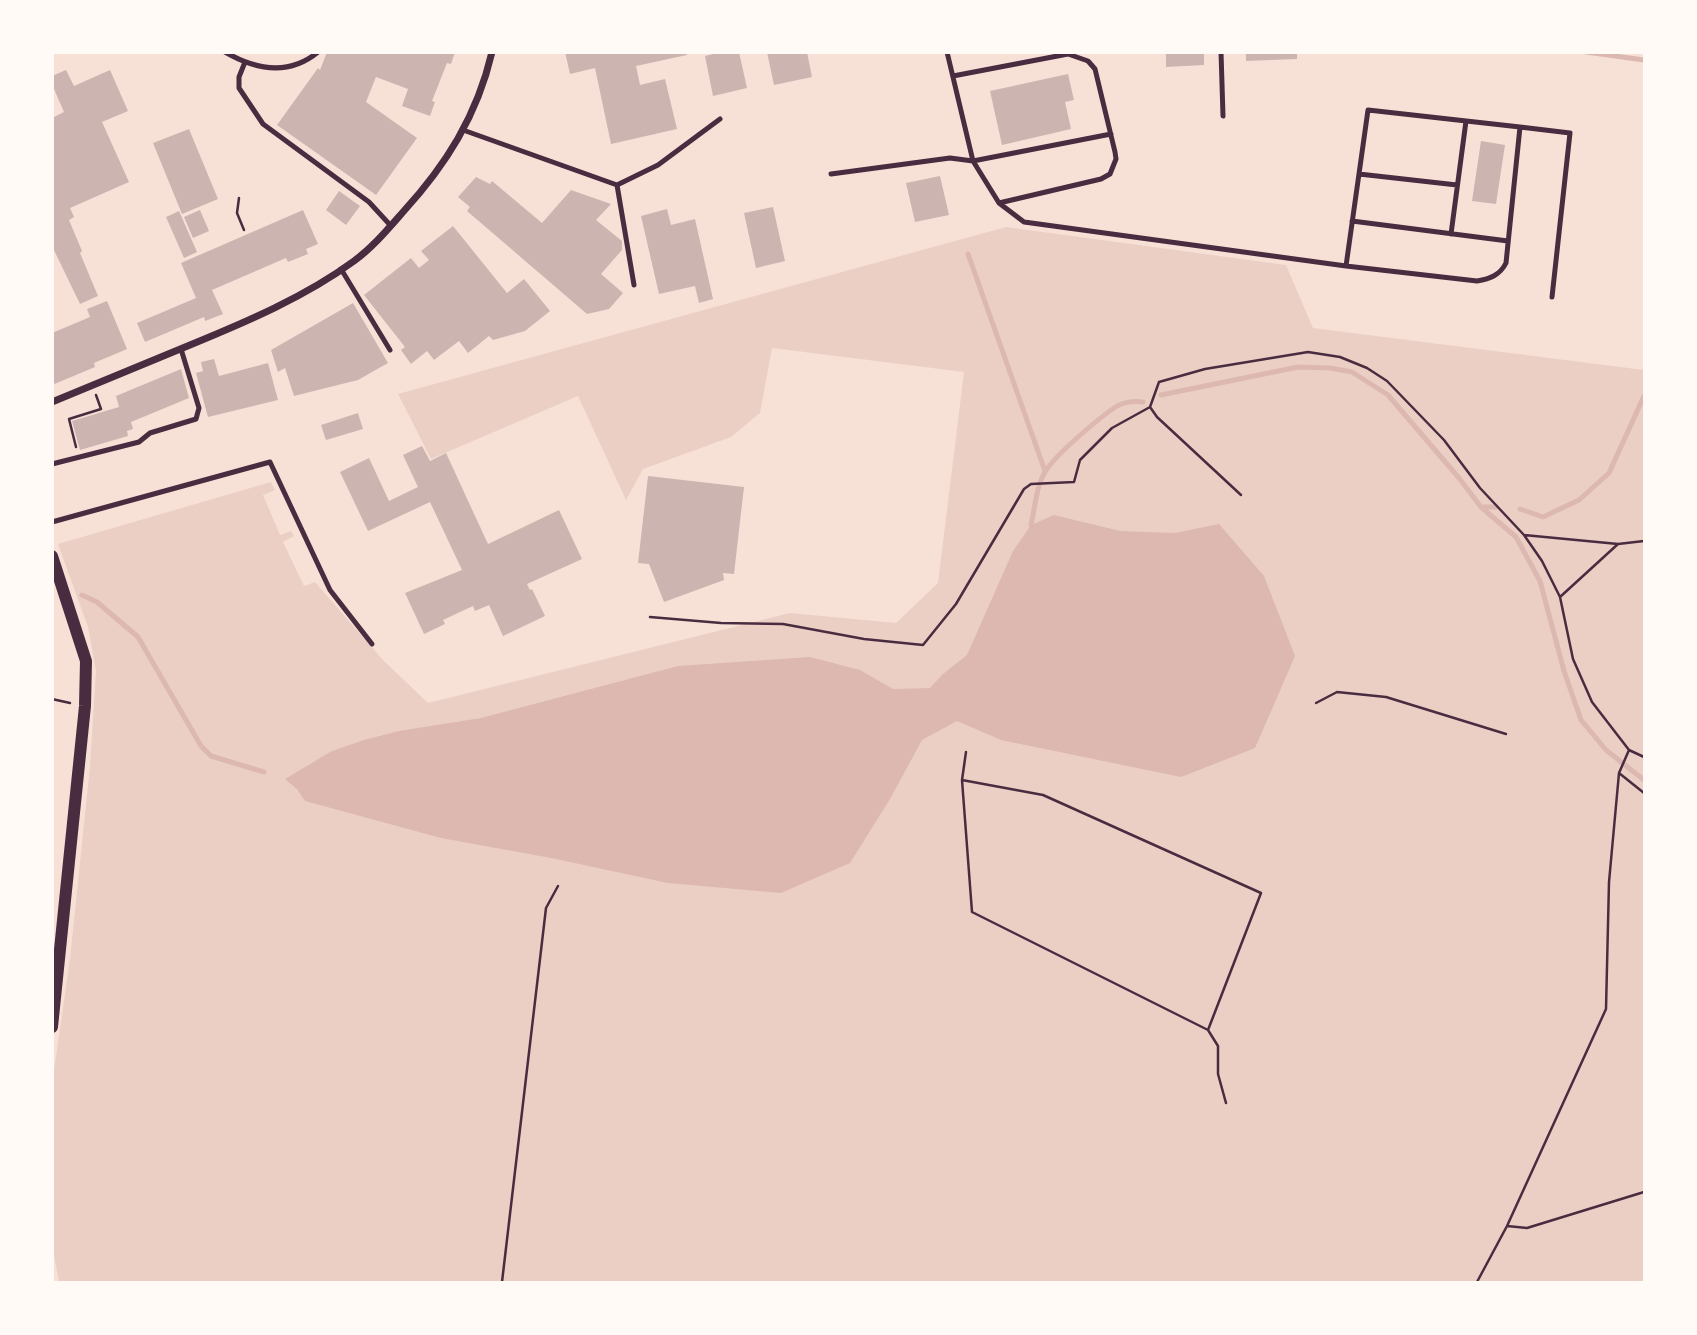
<!DOCTYPE html>
<style>
body{margin:0}
#map{position:relative;width:1697px;height:1335px;overflow:hidden;background:#f7e1d7;font-family:"Noto Sans",sans-serif}
canvas{display:block}
.frame{position:absolute;inset:0;border:54px solid #fffaf5;pointer-events:none}
</style>
<div id="map">
<canvas width="1697" height="1335"></canvas>
<div class="frame"></div>
</div>
<script>
const context = document.querySelector('canvas').getContext('2d');
context.lineJoin = 'round';
function fill(path, color) { context.fillStyle = color; context.fill(path, 'evenodd'); }
function stroke(path, color, width, dash) { context.strokeStyle = color; context.lineWidth = width; context.lineCap = dash ? 'butt' : 'round'; context.setLineDash(dash || []); context.stroke(path); }
fill(new Path2D(`
 M1006,227L1286,265L1313,328L1644,370V1282H59L52,1245V1084L70,959L90,766L96,671L88,627L58,544L271,482L275,490L263,495L280,535L291,531L294,536L283,542L304,586L315,582L383,660L428,703L790,613L896,623L938,583L964,372L772,348L760,413L731,437L643,469L626,500L578,396L431,459L398,394Z`), '#ebcfc5');
fill(new Path2D(`
 M1054,515L1120,531L1175,533L1219,524L1264,576L1295,656L1255,748L1181,777L1001,740L957,721L922,740L890,799L850,863L781,893L668,883L551,858L441,838L305,801L297,789L285,779L332,751L364,740L399,731L481,718L678,666L810,657L860,670L893,689L930,688L943,674L967,655L1013,551L1031,525Z`), '#dcb8b0');
stroke(new Path2D(`
 M1586,52L1644,60
 M968,254L1045,471
 M1161,395L1298,367L1330,368L1352,372L1388,395L1459,478L1481,507L1516,537L1540,581L1564,671L1581,720L1606,750L1644,780
 M1481,507H1496
 M1520,509L1543,517L1579,500L1609,473L1644,396
 M1031,525C1035,508 1036,487 1045,472C1055,455 1100,417 1117,406C1125,402 1135,401 1143,402
 M82,595L97,602L138,637L201,746L211,756L264,772`), '#dcb8b0', 5);
fill(new Path2D(`
 M327,52H455L451,64L447,63L432,101L435,102L430,116L402,106L408,89L376,77L366,102L417,138L376,195L277,125L318,68L320,70Z
 M565,52H686L687,55L636,66L640,85L665,79L677,129L611,144L595,68L570,74Z
 M721,52H739L747,88L713,96L705,56Z
 M767,52H807L812,77L774,85Z
 M1166,52H1204V65L1166,67Z
 M1246,52H1297V59L1246,61Z
 M66,70L74,86L110,70L128,111L102,122L129,182L70,208L74,217L69,220L82,251L80,253L98,296L80,304L52,246V118L64,112L54,89H52V76Z
 M1068,74L1074,100L1065,102L1071,129L1002,145L990,91Z
 M189,129L218,199L182,214L153,143Z
 M1481,141L1505,145L1496,204L1472,201Z
 M940,176L949,215L915,222L906,183Z
 M476,177L490,184L492,181L542,223L571,190L611,204L596,220L622,241V250L601,274L623,293L609,309L587,314L467,211L470,207L458,197Z
 M339,191L360,206L346,225L326,210Z
 M773,207L785,261L756,268L744,213Z
 M667,209L671,225L695,219L713,299L699,303L695,286L659,294L641,216Z
 M200,210L209,231L193,238L184,217Z
 M303,210L318,244L306,249L308,254L288,262L286,258L212,290L223,314L205,321L204,317L145,342L137,323L196,298L181,263Z
 M179,211L197,252L184,258L166,217Z
 M453,226L507,293L524,279L550,311L525,331L493,340L489,336L468,353L459,341L434,360L427,351L411,364L401,350L405,347L364,295L411,258L419,268L429,260L421,251Z
 M107,301L127,349L94,363L95,367L52,385V333L90,317L87,309Z
 M353,303L388,363L358,380L294,396L285,368L278,372L271,350Z
 M214,359L219,376L268,363L278,400L208,417L196,373L203,371L201,362Z
 M181,369L189,398L131,422L133,429L127,431L128,436L80,450L72,421L119,407L116,396Z
 M358,413L363,429L326,440L321,425Z
 M422,446L430,461L446,453L488,544L559,510L582,559L527,584L530,590L532,589L545,616L503,636L489,605L475,611L473,606L443,620L445,624L424,634L405,593L462,570L430,502L368,531L340,472L369,458L389,501L418,487L403,455Z
 M648,476L744,487L734,574L723,573L724,580L664,602L649,564L638,563Z`), '#ccb4b1');
stroke(new Path2D(`
 M239,198L237,213L244,230
 M1150,407L1157,417L1241,495
 M76,447L69,419L101,409L96,395
 M1524,535L1618,544L1644,541
 M1560,597L1618,544
 M650,617L721,623L783,624L864,639L923,645L956,604L1024,489L1031,484L1074,482L1080,460L1112,428L1150,407L1159,382L1205,369L1308,352L1340,357L1367,368L1387,381L1444,440L1480,488L1524,535L1542,561L1560,597L1573,659L1592,702L1629,750L1644,757
 M52,699L70,703
 M1316,703L1337,692L1386,697L1506,734
 M1619,773L1644,793
 M962,780L1043,795L1261,893L1208,1030L972,912L962,780L966,752
 M1208,1030L1218,1046V1074L1226,1103
 M1507,1226L1527,1228L1644,1192
 M502,1282L546,908L558,886
 M1477,1282L1507,1226L1606,1009L1609,882L1619,773L1629,750`), '#4a2c40', 2.5);
stroke(new Path2D(`
 M225,52C256,70 289,76 318,52
 M947,52L973,161L999,203L1024,222L1346,266
 M1221,52L1223,116
 M245,62L239,77V88L263,124L369,202L391,226
 M953,76L1068,54L1088,61L1095,69L1115,152L1116,159L1110,174L1101,179L999,203
 M1368,110L1520,127L1506,263C1500,275 1490,279 1477,281L1346,266Z
 M1520,127L1570,133L1552,297
 M463,130L617,185L658,165L720,119
 M831,174L950,158L973,161L1111,134
 M1359,174L1457,185
 M617,185L634,285
 M1352,221L1508,241
 M1451,234L1466,121
 M341,269L390,350
 M52,464L139,442L150,433L196,419L199,408L181,349
 M52,522L270,462L330,590L372,644`), '#4a2c40', 5);
stroke(new Path2D(`
 M52,402C98,383 144,364 190,345C246,322 305,297 354,261C373,247 388,229 403,212C446,165 477,116 492,52`), '#4a2c40', 7);
stroke(new Path2D(`
 M52,556L86,661L85,706L52,1027`), '#4a2c40', 12);
</script>
